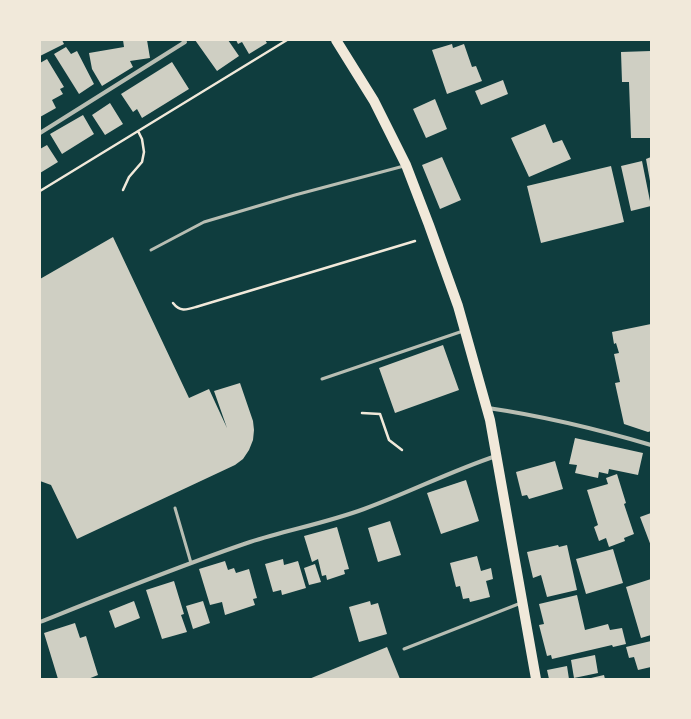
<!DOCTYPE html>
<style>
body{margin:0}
#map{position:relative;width:691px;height:719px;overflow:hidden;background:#0f3d3e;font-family:Poppins,sans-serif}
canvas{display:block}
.frame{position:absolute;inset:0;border:41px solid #f1e9da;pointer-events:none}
</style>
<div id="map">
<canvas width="691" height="719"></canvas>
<div class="frame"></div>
</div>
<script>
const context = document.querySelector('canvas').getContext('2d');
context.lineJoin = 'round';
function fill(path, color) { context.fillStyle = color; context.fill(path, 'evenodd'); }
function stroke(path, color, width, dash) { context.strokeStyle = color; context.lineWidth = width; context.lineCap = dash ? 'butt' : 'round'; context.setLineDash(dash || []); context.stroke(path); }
fill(new Path2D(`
 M40,40H62L64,44L40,56Z
 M123,40H147L150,58L130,61L133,67L102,86L92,69L89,53L124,47Z
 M195,40H228L239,56L217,71Z
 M236,40H265L267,43L249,54L242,42L238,44Z
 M452,44L453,48L464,44L472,67L476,66L482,81L447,94L432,50Z
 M66,47L71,54L77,51L94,84L79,94L54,54Z
 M651,51V138H631L629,82H622L621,52Z
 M47,59L64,87L60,89L63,94L52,100L56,108L40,117V63Z
 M172,62L189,89L142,118L137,109L133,112L121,94Z
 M503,80L508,94L481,105L475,91Z
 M435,99L447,129L426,138L413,109Z
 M110,103L123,124L105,135L92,115Z
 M83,115L94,134L62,154L50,134Z
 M545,124L553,143L562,140L571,159L529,177L511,138Z
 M47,145L58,162L40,173V149Z
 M442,157L461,200L440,209L422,165Z
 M651,157V181H650L646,159Z
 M642,161L651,206L631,211L621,166Z
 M611,166L624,222L541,243L527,186Z
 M113,237L189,398L209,389L227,428L214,391L240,383L253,421L254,430L253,440L249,450L243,459L235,465L77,539L51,485L40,481V279Z
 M651,324V431L648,432L624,424L615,383L620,382L614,354L619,353L616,343L614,344L612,332Z
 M443,345L459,390L395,413L379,368Z
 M575,438L643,453L638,475L609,469L608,474L599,472L598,478L575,473L577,465L569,464Z
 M555,461L563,489L529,499L527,495L522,496L516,472Z
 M617,474L626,503L624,504L634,534L624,538L625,541L609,547L606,538L599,541L594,527L598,525L587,490L608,484L606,478Z
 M466,480L479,521L441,534L427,493Z
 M651,513V546L640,517Z
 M390,521L401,555L378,562L368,528Z
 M337,527L349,569L344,570L345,574L327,580L326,575L322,576L318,559L312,562L304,536Z
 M558,545L559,547L567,545L577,590L547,597L541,575L533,578L527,552Z
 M613,549L623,583L586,594L576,559Z
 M477,556L481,571L491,568L493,579L486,581L490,597L470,602L469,598L463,599L460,586L456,587L450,563Z
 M283,559L284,565L298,561L306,588L282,595L281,590L273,592L265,564Z
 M225,561L228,570L234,568L236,573L249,569L257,598L253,599L255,605L225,615L222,602L210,605L199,569Z
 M315,564L321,582L309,585L304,568Z
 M651,579V635L641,638L626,587Z
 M174,581L184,614L181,615L187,632L162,639L146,590Z
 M577,595L585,630L608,624L610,630L622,628L626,644L613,647L612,645L552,659L551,655L547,656L539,625L544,624L539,604Z
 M134,601L140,618L115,628L109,611Z
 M203,601L210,623L193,629L186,606Z
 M370,601L371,605L378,603L387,634L359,642L349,607Z
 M75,623L80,638L86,636L98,675L88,679H58L44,633Z
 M651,641V667L638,670L634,657L629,658L626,647Z
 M387,647L400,679H309Z
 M595,655L598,673L574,678L571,660Z
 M567,666L569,679H549L547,670Z
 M604,675L605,679H591V678Z`), '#cfcfc3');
stroke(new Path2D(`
 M123,190L129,177L142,162L144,152L142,139L138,131
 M40,191L287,40
 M173,303C180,312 186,310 196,307L415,241
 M362,413L380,414L389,440L402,450`), '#f1e9da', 2.5);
stroke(new Path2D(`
 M151,250L204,222L295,195L404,166
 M322,379L463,331
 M175,508L191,563
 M404,649L521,603`), '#b8beb3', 3);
stroke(new Path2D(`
 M40,133L185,42L183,40
 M488,408C543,416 597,429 651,445
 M40,622C110,594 179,566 250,542C287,530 326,523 364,509C408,493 451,471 496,456`), '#b8beb3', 4);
stroke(new Path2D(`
 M336,40L374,101L406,165L429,225L458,306L490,420L536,679`), '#f1e9da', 10);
</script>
